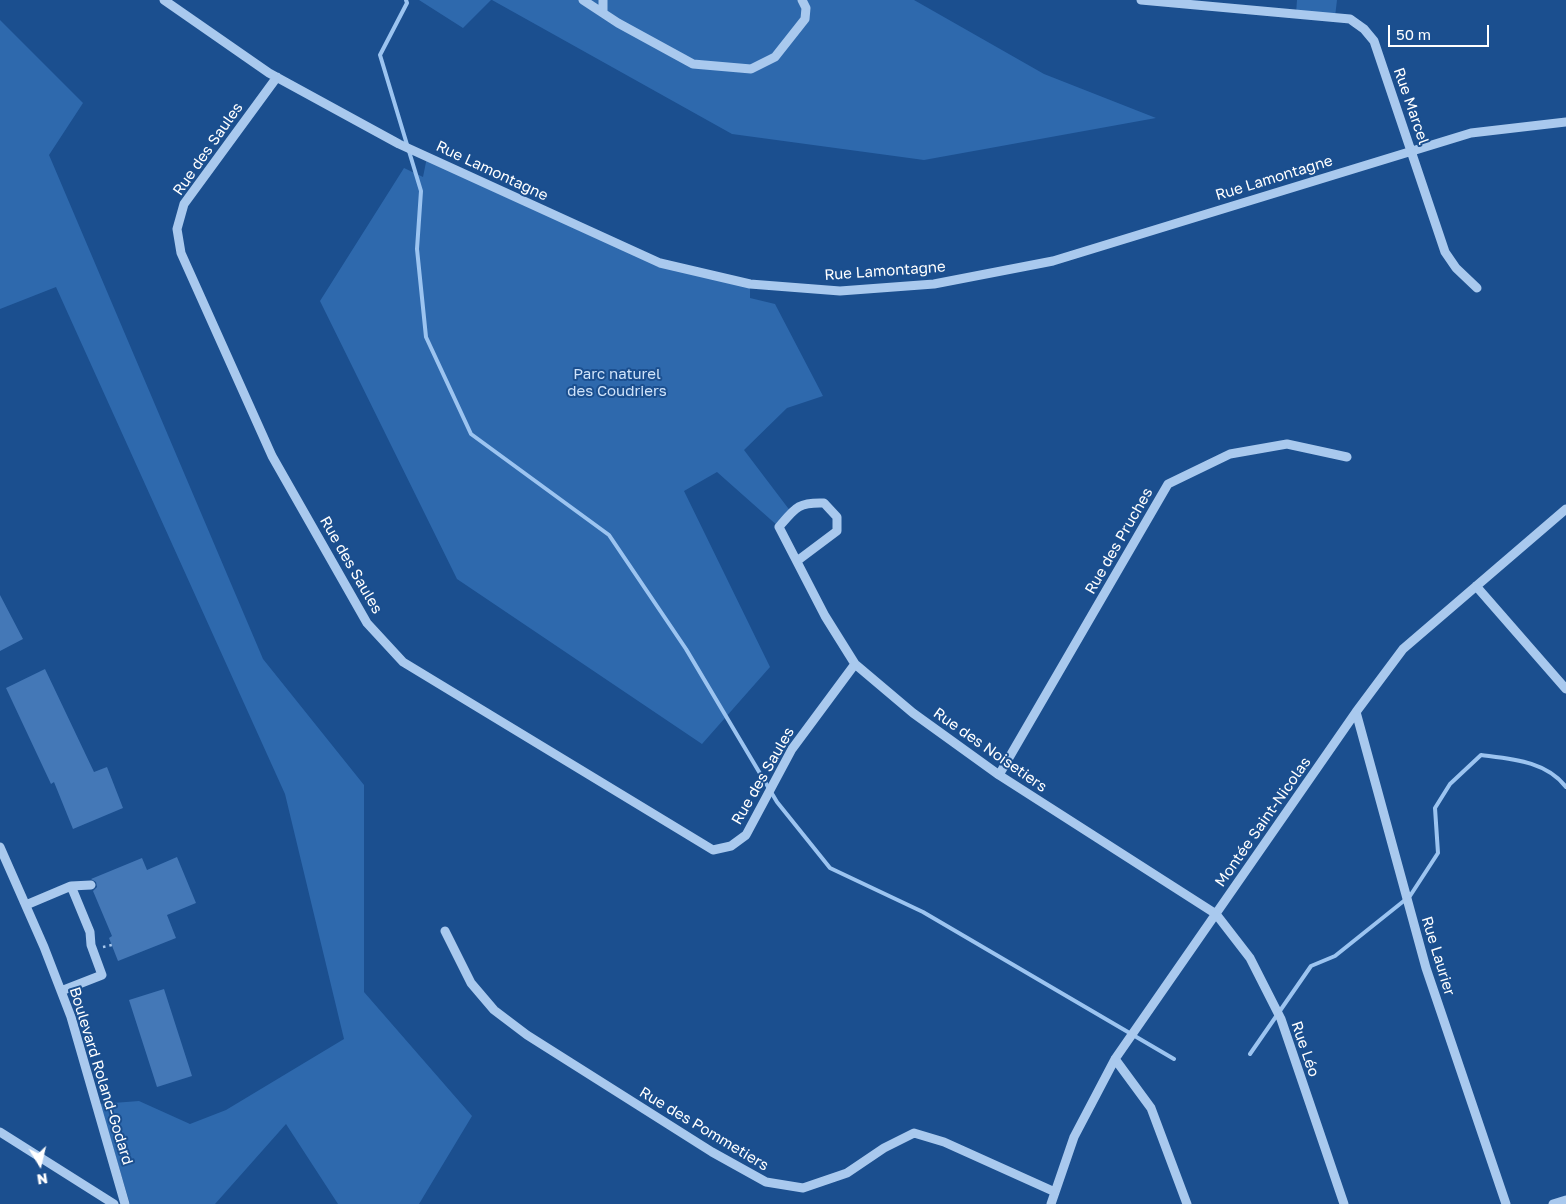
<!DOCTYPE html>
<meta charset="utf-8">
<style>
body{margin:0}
#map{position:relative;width:1566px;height:1204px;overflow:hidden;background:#1b4f8f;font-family:"Golos Text",sans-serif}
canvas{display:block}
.north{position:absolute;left:15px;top:1139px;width:50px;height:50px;-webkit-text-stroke:4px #1b4f8f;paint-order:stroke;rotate:171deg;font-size:14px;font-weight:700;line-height:20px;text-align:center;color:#fff}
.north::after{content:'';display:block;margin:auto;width:18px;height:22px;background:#fff;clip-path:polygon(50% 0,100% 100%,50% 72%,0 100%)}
.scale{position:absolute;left:1388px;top:25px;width:101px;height:22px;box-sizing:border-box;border:2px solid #fff;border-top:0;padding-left:6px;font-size:15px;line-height:18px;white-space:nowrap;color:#fff;-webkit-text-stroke:4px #1b4f8f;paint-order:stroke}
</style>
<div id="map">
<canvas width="1566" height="1204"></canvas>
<div class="north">N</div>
<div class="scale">50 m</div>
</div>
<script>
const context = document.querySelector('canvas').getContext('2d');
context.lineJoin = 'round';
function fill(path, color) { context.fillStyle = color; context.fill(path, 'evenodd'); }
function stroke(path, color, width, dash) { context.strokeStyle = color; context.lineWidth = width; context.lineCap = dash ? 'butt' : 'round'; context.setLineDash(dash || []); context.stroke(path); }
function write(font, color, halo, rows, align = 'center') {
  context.font = font + ' "Golos Text",sans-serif'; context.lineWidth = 4; context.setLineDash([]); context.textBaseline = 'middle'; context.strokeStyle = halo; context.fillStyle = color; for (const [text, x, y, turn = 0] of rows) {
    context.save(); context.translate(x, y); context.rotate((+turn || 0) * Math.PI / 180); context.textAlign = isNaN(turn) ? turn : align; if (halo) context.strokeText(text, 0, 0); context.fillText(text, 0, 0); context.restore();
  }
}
fill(new Path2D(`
 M419,0H491L463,28Z
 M492,0H914L1044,74L1156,118L924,160L732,134Z
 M1297,0H1337L1335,17L1296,14Z
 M0,20L83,103L49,155L52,162L263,659L364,785V992L472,1116L419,1204H338L286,1124L215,1204H130L100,1104L139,1101L190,1124L226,1110L344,1039L285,794L56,287L0,309Z
 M427,157L660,263L750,284V298L775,304L823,396L787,408L744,450L791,512L779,527L717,472L684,491L770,667L702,744L457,579L320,301L404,168L423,177Z`), '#2e69ad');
stroke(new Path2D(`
 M406,0L407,3L380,55L421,191L417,249L426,337L471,434L609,535L686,649L777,802L830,868L923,912L1174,1059
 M1250,1054L1311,966L1335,956L1410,896L1438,853L1435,808L1450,784L1481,755C1512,759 1546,761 1566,787`), '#9cc4f0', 4);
fill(new Path2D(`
 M0,595L23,639L0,651Z
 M45,669L94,772L107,767L123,808L73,829L54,782L51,784L6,688Z
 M177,857L196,903L167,915L176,938L118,961L109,938L112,936L93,891L97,887L96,882L91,879L142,858L147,870Z
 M164,989L192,1076L157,1087L129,1000Z`), '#4478b7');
stroke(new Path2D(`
 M103,947L112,945`), '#a9c9ee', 2.5, [2.5, 4]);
stroke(new Path2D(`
 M164,0L269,73L399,144L660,263L750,284L840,291L934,284L1053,261L1471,133L1566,122
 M583,0L618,23L693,64L751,69L775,57L805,19L806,8L802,0
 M603,0V13
 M1141,0L1350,19L1364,29L1374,41L1445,252L1456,268L1477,288
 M277,77L184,204L177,229L181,253L272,456L367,623L403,662L713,850L731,846L746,835L792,749L855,664
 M797,561L837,531V517L824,503C798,502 795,508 779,527L825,616L855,664L913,713L999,775L1216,914L1250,958L1281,1019L1344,1204
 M1476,586L1566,689
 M1356,712L1426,968L1506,1204
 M999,775L1168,484L1230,454L1287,444L1347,457
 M0,847L44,947L71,1017L125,1204
 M71,886L91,885
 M26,905L71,886L90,932L91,945L102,975L61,991
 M445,931L471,983L494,1010L527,1035L712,1152L766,1182L803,1188L847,1173L884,1148L914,1133L944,1142L1055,1192
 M1115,1059L1151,1108L1187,1204
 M0,1132L114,1204
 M1051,1204L1074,1137L1115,1059L1356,712L1403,649L1566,509
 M1553,1204L1566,1200`), '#a9c9ee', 9);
write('15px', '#fff', '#1b4f8f', [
 ["Rue Marcel",1411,106,71],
 ["Rue des Saules",208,149,-55],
 ["Rue Lamontagne",492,171,25],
 ["Rue Lamontagne",1274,178,-17],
 ["Rue Lamontagne",885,271,-4],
 ["Rue des Pruches",1119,541,-60],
 ["Rue des Saules",351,565,60],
 ["Rue des Noisetiers",990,750,35],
 ["Rue des Saules",763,776,-60],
 ["Montée Saint-Nicolas",1263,822,-55],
 ["Rue Laurier",1438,956,73],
 ["Rue Léo",1305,1049,71],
 ["Boulevard Roland-Godard",101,1076,73],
 ["Rue des Pommetiers",704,1129,31]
]);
write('15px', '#cfe3fa', '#1b4f8f', [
 ["Parc naturel",617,374],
 ["des Coudriers",617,391]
]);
</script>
